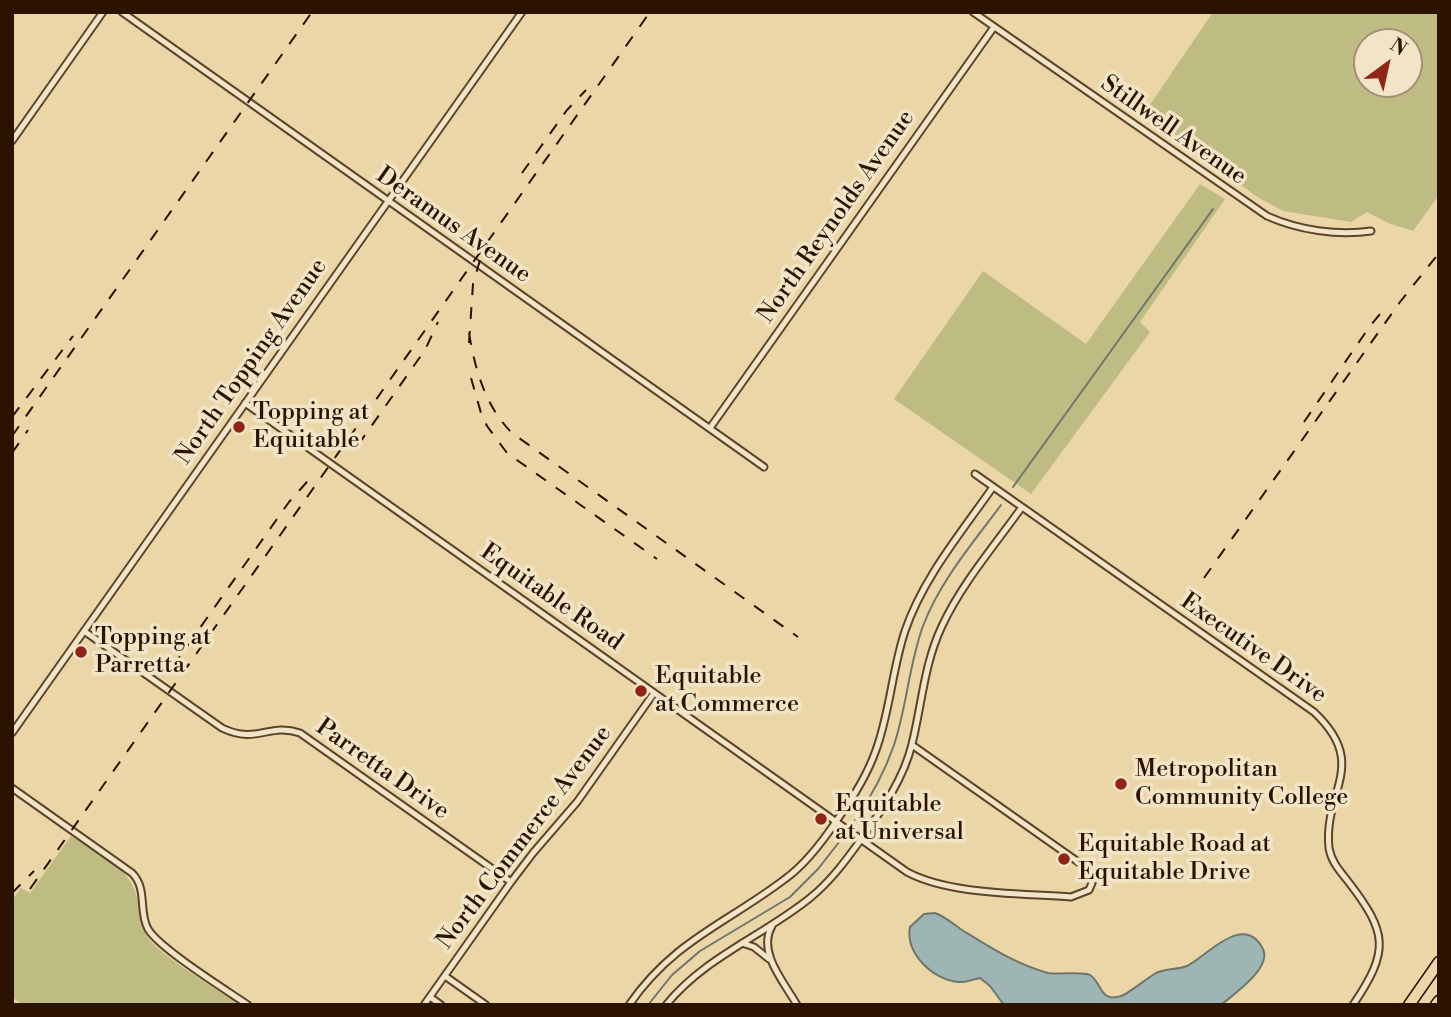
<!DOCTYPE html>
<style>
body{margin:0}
#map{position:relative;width:1451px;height:1017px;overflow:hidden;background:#ebd6a7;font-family:"Libre Bodoni",serif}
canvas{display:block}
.frame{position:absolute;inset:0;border:14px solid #2b1300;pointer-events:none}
.north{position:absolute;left:1353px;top:28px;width:70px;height:70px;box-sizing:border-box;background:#f2e4c6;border:2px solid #a29077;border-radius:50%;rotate:33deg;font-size:19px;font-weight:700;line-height:28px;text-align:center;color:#2b1300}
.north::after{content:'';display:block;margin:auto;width:24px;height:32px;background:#8f2418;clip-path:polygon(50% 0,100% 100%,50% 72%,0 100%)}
</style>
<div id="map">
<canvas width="1451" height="1017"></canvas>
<div class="frame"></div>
<div class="north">N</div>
</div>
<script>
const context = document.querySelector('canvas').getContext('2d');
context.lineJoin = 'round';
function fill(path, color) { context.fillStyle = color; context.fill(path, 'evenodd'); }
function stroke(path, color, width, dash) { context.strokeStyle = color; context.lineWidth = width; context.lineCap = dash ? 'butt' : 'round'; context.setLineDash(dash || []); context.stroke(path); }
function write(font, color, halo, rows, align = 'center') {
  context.font = font + ' "Libre Bodoni",serif'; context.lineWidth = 7; context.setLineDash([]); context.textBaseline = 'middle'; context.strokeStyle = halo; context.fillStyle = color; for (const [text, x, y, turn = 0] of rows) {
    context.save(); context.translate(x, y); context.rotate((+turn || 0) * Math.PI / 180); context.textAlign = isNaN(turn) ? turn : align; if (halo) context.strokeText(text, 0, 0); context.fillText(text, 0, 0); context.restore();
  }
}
fill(new Path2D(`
 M1213,12H1439V195L1413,231L1388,223L1367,212L1351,222L1283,211L1259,198L1143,115ZM1409,42V84H1367V42Z
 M1200,184L1225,199L1140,322L1150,332L1031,494L894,399L983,271L1086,344Z
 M71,836C94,850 130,867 137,897C140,912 138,924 148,938C161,956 214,987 235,1002L233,1005H23L12,997V900L21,888L30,893Z`), '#bebc82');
const water = new Path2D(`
 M935,913C946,917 953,924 962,930C988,946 1017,965 1048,973C1059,975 1083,971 1090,975C1102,982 1099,1003 1121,996C1128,994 1147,978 1156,973C1166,968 1177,970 1187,966C1206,957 1244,911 1263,949C1272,968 1234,994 1221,1005H1004L990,986L980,978C973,979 966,983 958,982C933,980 905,953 910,927L924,914Z`);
fill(water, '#9db6b3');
stroke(water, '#6f756b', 2);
stroke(new Path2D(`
 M1013,487L1213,209
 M855,820C871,797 885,771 894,745C907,706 909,664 923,626C940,581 973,543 1001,505
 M648,1005L672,975L700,951L790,897L818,869L843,837`), '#6f756b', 2);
const street = new Path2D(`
 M122,12L764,467
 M973,12L1267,216C1298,230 1338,236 1371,231
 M12,141L103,12
 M245,403L907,872C950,895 1021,893 1071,897L1089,890L1092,883L1091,871L912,745
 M710,428L994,27
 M975,474L1314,712C1370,765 1323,790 1329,848C1331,861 1339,870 1347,880C1388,933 1390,950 1353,1005
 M84,631L222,728C258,745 268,722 300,733L511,882
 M12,733L522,12
 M12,788L132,873C148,889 138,911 148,929C159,948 226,990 248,1005
 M772,926C757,952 784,982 797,1005
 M742,943L754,947L769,959
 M445,976L486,1005
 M430,997L441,1005
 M424,1005L511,882L533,853L577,802L654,693
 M629,1005C674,940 726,924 785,879C806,864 823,841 837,820C853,798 867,776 876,750C890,712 892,670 905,631C923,578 961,533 993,487
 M666,1005C705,957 763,936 810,898C831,881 847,859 862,838C882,810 904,778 912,744C922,704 924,664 942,626C962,583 995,545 1022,507`);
const highway = new Path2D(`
 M1409,1005L1439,962
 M1436,1005L1439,1001`);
stroke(street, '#5b442a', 9);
stroke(highway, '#2b1300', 13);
stroke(street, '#f2e4c6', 5);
stroke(highway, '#ebd6a7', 10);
stroke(new Path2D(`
 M522,173L567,110L586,90
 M469,333C475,369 485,406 512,433L798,637
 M469,343L473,284L480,260
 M471,378L481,413L487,426L507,453L657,559
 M12,417L73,336
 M1304,422L1370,326L1385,308
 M12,436L312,12
 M358,445L425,350L438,322
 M12,453L28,430
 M1204,578L1400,302L1439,253
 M173,666L289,502L314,474
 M30,889L650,12
 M12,893L34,871`), '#2b1300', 2, [12, 12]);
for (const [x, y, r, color] of [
 [239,427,7,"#8f2418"],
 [81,652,7,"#8f2418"],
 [641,691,7,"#8f2418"],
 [1121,784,7,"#8f2418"],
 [821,819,7,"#8f2418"],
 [1064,859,7,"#8f2418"]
]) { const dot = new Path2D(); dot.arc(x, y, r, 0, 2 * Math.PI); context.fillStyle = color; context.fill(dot); stroke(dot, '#f2e4c6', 2.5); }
write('24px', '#2b1300', '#f2e4c6', [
 ["Stillwell Avenue",1173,131,35],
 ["North Reynolds Avenue",837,217,-55],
 ["Deramus Avenue",453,226,35],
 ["North Topping Avenue",252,362,-55],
 ["Equitable Road",551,598,35],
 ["Executive Drive",1253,649,35],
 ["Parretta Drive",382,770,35],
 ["North Commerce Avenue",525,838,-53]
]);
write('24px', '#2b1300', '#f2e4c6', [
 ["Topping at",253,413],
 ["Equitable",253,441],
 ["Topping at",95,638],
 ["Parretta",95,666],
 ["Equitable",655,677],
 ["at Commerce",655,705],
 ["Metropolitan",1135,770],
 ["Community College",1135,798],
 ["Equitable",835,805],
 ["at Universal",835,833],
 ["Equitable Road at",1078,845],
 ["Equitable Drive",1078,873]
], 'left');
</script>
